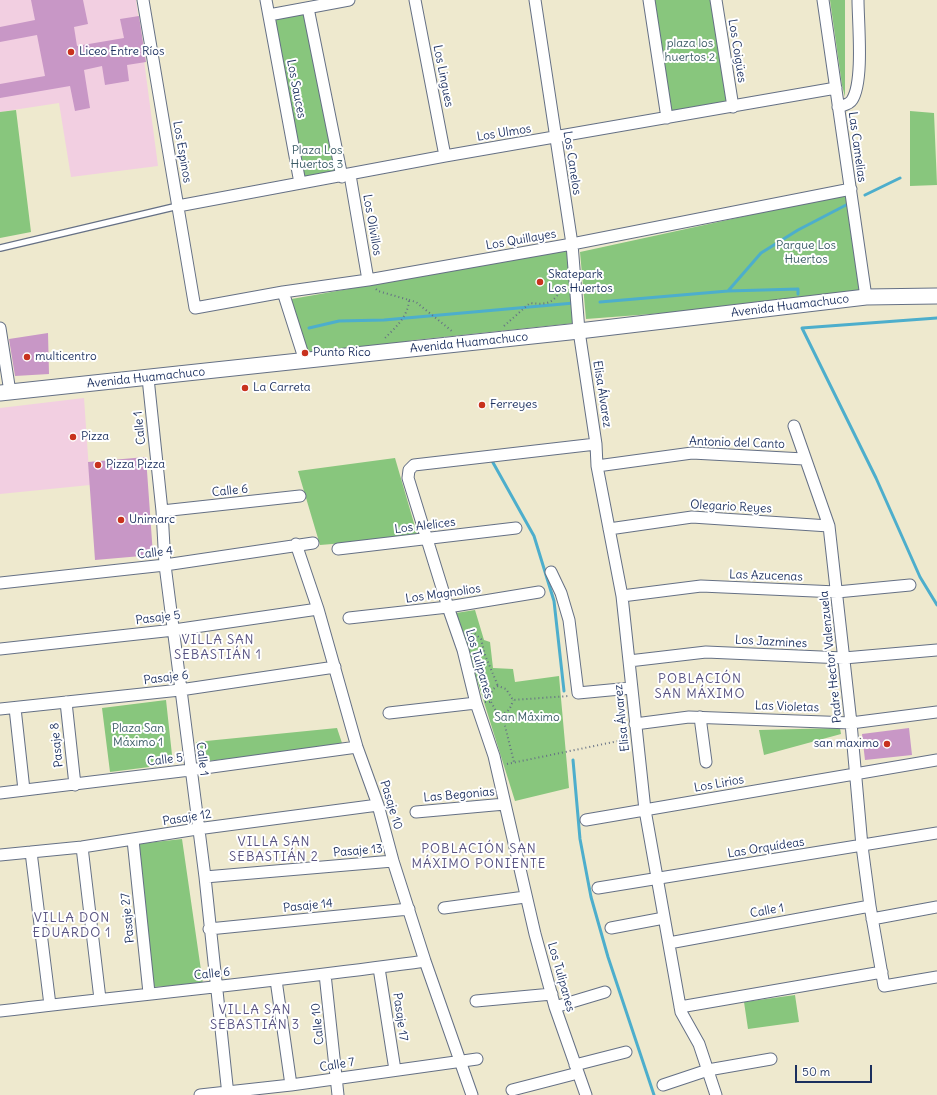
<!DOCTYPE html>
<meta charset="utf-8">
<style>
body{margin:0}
#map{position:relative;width:937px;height:1095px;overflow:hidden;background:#eee9ce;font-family:Delius,sans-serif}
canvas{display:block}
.scale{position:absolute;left:795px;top:1065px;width:77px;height:18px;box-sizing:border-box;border:2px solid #1b2f5e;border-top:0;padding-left:5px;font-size:12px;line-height:14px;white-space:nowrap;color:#1b2f5e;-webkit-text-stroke:3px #fff;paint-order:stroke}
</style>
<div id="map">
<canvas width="937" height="1095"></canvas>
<div class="scale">50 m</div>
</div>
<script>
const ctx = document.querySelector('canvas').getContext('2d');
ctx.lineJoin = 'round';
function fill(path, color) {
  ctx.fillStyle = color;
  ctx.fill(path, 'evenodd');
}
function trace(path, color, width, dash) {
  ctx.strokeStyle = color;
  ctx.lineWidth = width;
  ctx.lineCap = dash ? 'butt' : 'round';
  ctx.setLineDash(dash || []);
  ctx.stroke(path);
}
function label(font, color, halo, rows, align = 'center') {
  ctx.font = font + ' Delius,sans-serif';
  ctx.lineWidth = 4;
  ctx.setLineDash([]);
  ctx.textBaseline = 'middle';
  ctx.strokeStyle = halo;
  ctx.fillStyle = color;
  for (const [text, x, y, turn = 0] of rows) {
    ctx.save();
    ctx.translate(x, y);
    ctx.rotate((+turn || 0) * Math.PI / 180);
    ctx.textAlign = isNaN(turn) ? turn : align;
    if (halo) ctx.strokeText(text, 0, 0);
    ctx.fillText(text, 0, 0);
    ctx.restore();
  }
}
const built = new Path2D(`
 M0 0H136L158 166 71 177 59 103 0 112Z
 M84 398 90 485 0 494V408Z`);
const green = new Path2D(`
 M655 0H711L727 103 671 112Z
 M830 0H845V97L842 85Z
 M304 14 336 172 304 177 274 19Z
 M16 110 31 232 0 238V112Z
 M910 111 934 113 937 185 910 186Z
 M847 194 862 298 586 319 580 252Z
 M569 250 575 323 415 340 306 358 286 300Z
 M395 458 418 537 320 545 298 471Z
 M475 610 484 640 490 642 493 668 513 669 515 682 559 676 569 788 515 801 456 613Z
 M166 700 173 764 110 772 102 708Z
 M337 728 343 746 199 762 196 742Z
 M840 728 841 734 764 755 759 730Z
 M182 839 203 984 153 987 137 844Z
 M795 995 799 1022 748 1029 744 1002Z`);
const stream = new Path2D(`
 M865 195 900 178
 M728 291 761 253 798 230 848 204
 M600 302 728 291 798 289V294
 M937 318 802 328 876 478 920 577 937 605
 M309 328 339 321 384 320 574 303
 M491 459 534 536 554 601 564 691
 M573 760 580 839 591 897 608 957 654 1095`);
const building = new Path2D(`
 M31 0H83L88 24 74 27 77 46 124 38 120 19 139 16 146 62 127 65 129 81 105 85 102 66 84 70 90 108 75 111 70 86 0 98V84L45 76 37 35 0 42V27L35 20Z
 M48 333 49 374 15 376 9 339Z
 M146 457 153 555 95 560 88 462Z
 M909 728 912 755 865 760 862 734Z`);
const path = new Path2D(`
 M376 289 378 291 409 300C408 317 395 328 384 339
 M409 300 416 302 453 332
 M504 326 530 303C549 305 554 303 563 286
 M467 633H474L481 639 485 655 498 686
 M485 702H491C490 695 491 689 498 686L506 689 513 700 569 696
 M491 702 497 713C507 716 511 708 513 700
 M502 714 514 762
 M507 764 628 739`);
const lane = new Path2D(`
 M0 248 178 206`);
const street = new Path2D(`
 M143 0 195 308 283 292 368 280 572 244 851 189
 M266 0 300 183
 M415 0 445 156
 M535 0 572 244 579 331 596 444 597 466 622 596 645 810 681 1012 699 1044 716 1095
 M649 0 667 118
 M716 0 733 107
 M823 0 866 297
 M308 8 342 177
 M269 15 349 0
 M838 107C843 105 849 105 852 100 864 82 858 22 858 0
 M350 175 368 280
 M178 206 445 156 836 88
 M283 292 305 361
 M0 328 10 392
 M148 378 162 511 165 565 205 877 228 1095
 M794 426 829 526 851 723 862 846 870 906 884 986 937 977
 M597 466 692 453 804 459
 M162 511 300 496
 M609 529 692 517 829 526
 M296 544 318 609 357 747 378 805 393 861 425 961 472 1095
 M338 549 516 528
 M551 572 561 593 569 620 578 693 631 688
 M0 583 165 565 313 543
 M622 596 701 586 837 592 910 585
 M349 618 448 607 539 592
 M0 649 174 630 318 609
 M629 661 706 652 844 658 937 650
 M66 702 75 785
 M15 708 24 790
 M0 709 180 690 335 667
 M389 713 476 703
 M700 717 706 762
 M635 724 689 717 851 723 937 712
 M0 793 190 770 357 747
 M416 812 505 804
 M586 820 937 760
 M133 840 149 993
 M82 847 100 999
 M31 852 50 1005
 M0 855 82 847 197 829 378 805
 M205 877 393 861
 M598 888 937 833
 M444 908 525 897
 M872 919 937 907
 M611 928 664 918
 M209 929 409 909
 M669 943 870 906
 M379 968 395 1070
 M325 974 338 1095
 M276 980 291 1085
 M476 1001 552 994
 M555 1007 605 992
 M680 1007 882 972
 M0 1011C142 994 284 981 425 961
 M575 1065 626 1052
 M663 1085 708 1070 771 1059
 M512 1090 578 1073
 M200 1095 291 1085 477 1059
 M586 1095 555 1007 535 934 494 756 476 703 463 650 448 607 408 478 409 470 414 465 596 444`);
const secondary = new Path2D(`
 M0 393 579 331 866 297 937 296`);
const markers = [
 [71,52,4,"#c8321e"],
 [540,282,4,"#c8321e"],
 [305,353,4,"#c8321e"],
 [27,357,4,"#c8321e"],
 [245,388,4,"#c8321e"],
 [482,405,4,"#c8321e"],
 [73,437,4,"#c8321e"],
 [98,465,4,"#c8321e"],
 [121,520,4,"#c8321e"],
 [887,744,4,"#c8321e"]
];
const parkNames = [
 ["plaza los",690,44],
 ["huertos 2",690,58],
 ["Plaza Los",317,151],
 ["Huertos 3",317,165],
 ["Parque Los",806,246],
 ["Huertos",806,260],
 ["San Máximo",527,718],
 ["Plaza San",138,729],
 ["Máximo 1",138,743]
];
const streetNames = [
 ["Los Coigües",737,51,81],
 ["Los Lingues",443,76,79],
 ["Los Sauces",296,89,79],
 ["Los Ulmos",504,133,-9],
 ["Las Camelias",857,147,82],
 ["Los Espinos",182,152,80],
 ["Los Canelos",572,163,81],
 ["Los Olivillos",372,225,80],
 ["Los Quillayes",521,240,-10],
 ["Avenida Huamachuco",790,306,-7],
 ["Avenida Huamachuco",469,343,-6],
 ["Avenida Huamachuco",146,378,-6],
 ["Elisa Álvarez",602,394,81],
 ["Calle 1",140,428,-96],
 ["Antonio del Canto",737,443,2],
 ["Calle 6",230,491,-6],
 ["Olegario Reyes",731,507,3],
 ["Los Alelices",425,526,-7],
 ["Calle 4",155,553,-7],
 ["Las Azucenas",766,576,2],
 ["Los Magnolios",443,594,-8],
 ["Pasaje 5",158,618,-7],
 ["Los Jazmines",771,642,3],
 ["Padre Hector Valenzuela",831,657,-96],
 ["Los Tulipanes",479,664,74],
 ["Pasaje 6",166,678,-7],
 ["Las Violetas",787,707,2],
 ["Elisa Álvarez",622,718,-96],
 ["Pasaje 8",57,745,-96],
 ["Calle 1",202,759,83],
 ["Calle 5",165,760,-7],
 ["Los Lirios",719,784,-10],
 ["Las Begonias",459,795,-5],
 ["Pasaje 10",391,805,73],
 ["Pasaje 12",187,818,-9],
 ["Las Orquídeas",766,848,-9],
 ["Pasaje 13",358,851,-5],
 ["Pasaje 14",308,906,-6],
 ["Calle 1",767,911,-10],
 ["Pasaje 27",128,918,-96],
 ["Calle 6",212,974,-6],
 ["Los Tulipanes",561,977,74],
 ["Pasaje 17",400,1017,82],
 ["Calle 10",318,1024,-96],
 ["Calle 7",337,1065,-9]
];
const poiNames = [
 ["Liceo Entre Ríos",79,52],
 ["Skatepark",548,275],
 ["Los Huertos",548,289],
 ["Punto Rico",313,353],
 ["multicentro",35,357],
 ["La Carreta",253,388],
 ["Ferreyes",490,405],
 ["Pizza",81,437],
 ["Pizza Pizza",106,465],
 ["Unimarc",129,520],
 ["san maximo",879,744,"right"]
];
const neighbourhoodNames = [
 ["VILLA SAN",218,640],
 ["SEBASTIÁN 1",218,655],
 ["POBLACIÓN",700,679],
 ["SAN MÁXIMO",700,694],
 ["VILLA SAN",274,842],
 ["SEBASTIÁN 2",274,857],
 ["POBLACIÓN SAN",479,849],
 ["MÁXIMO PONIENTE",479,864],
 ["VILLA DON",72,918],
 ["EDUARDO 1",72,933],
 ["VILLA SAN",255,1010],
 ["SEBASTIÁN 3",255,1025]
];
fill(built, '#f2cfe1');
fill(green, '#88c67d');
trace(stream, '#4daecc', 3);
fill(building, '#c897c6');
trace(lane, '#657085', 8);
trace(street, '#657085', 13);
trace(secondary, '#657085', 17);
trace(path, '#657085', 2, [1, 3]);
trace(lane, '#fff', 5.5);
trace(street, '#fff', 11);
trace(secondary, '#fff', 15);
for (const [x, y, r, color] of markers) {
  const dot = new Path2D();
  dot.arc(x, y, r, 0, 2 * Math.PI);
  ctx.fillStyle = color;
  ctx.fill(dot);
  trace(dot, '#fff', 1.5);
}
label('12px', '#3c5c67', '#fff', parkNames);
label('12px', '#1b2f5e', '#fff', streetNames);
label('12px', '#1b2f5e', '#fff', poiNames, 'left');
ctx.letterSpacing = '1px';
label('13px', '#585382', '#fff', neighbourhoodNames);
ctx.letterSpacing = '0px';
</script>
